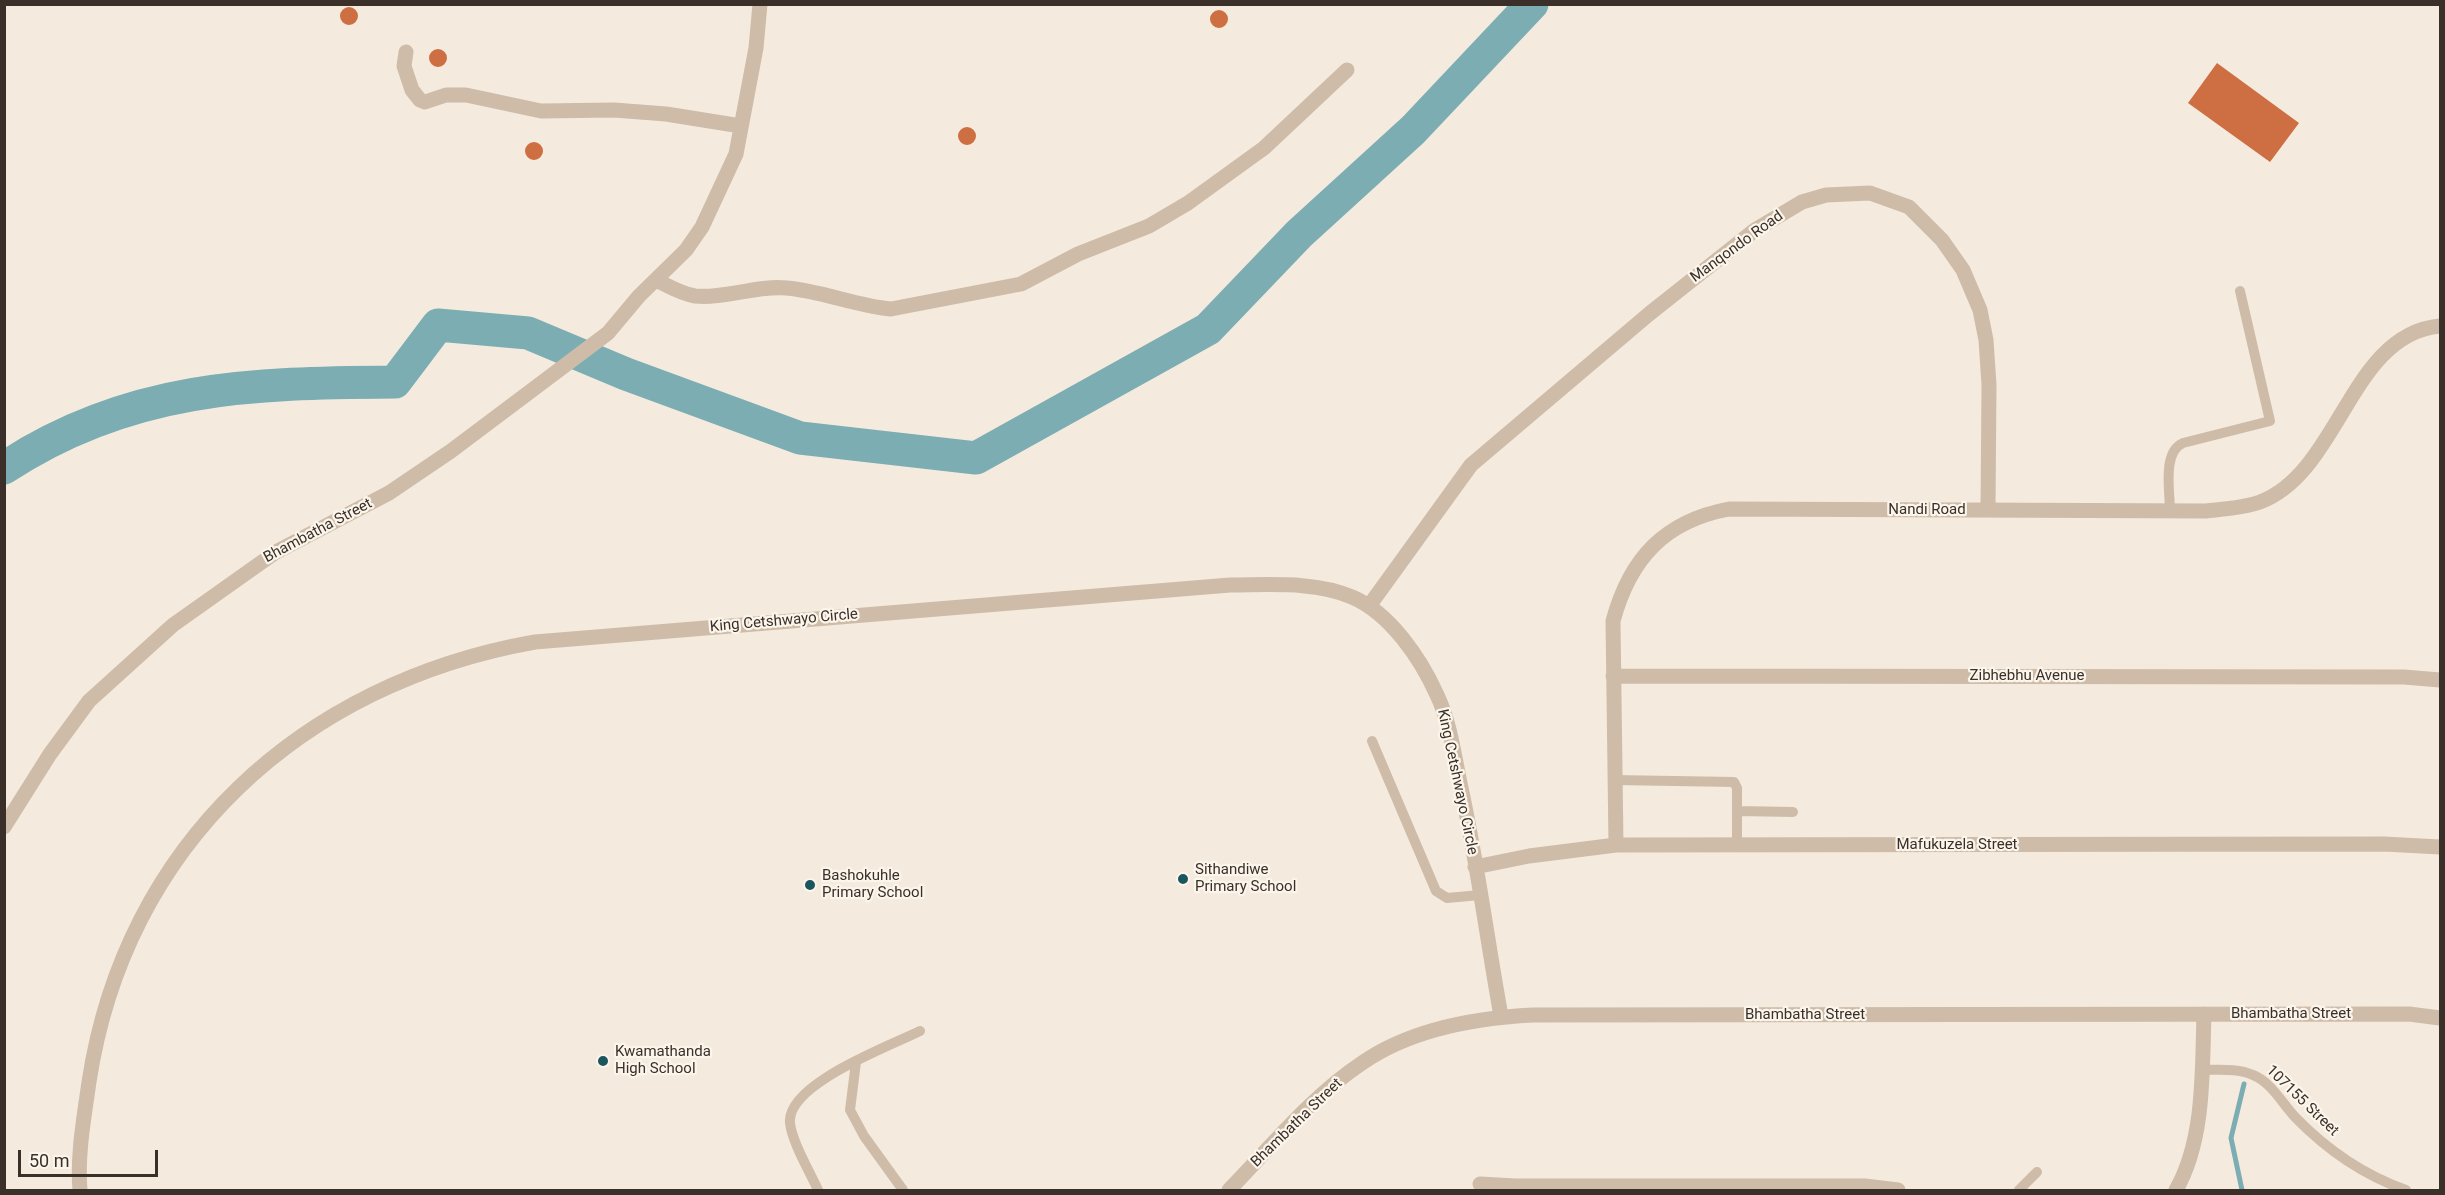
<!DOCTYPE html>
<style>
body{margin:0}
#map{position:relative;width:2445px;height:1195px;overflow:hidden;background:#f4ebde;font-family:Roboto,sans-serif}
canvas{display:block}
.frame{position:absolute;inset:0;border:6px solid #3a3029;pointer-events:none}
.scale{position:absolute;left:18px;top:1150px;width:140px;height:27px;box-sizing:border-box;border:3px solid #3a3029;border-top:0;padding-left:8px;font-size:18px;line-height:21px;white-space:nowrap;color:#3a3029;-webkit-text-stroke:4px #fbf5eb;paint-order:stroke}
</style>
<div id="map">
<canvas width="2445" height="1195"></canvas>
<div class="frame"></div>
<div class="scale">50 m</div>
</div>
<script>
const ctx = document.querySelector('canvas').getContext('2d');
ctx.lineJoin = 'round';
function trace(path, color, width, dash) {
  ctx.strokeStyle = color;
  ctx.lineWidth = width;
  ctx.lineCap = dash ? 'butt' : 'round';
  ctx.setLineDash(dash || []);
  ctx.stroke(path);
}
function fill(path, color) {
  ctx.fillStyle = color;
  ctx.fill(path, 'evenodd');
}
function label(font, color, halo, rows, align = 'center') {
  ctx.font = font + ' Roboto,sans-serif';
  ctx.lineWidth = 4.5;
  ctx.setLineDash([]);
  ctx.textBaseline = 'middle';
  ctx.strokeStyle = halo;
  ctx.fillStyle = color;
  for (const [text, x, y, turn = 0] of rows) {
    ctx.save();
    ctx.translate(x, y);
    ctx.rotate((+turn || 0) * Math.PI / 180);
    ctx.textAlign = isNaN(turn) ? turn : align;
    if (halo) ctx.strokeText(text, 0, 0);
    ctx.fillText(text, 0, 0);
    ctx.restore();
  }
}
const stream = new Path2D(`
 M2242 1190 2231 1138 2244 1084`);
const river = new Path2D(`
 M4 468C128 386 252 383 395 382L438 325 528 333 626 374 800 438 976 458 1208 329 1299 234 1413 130 1532 4`);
const building = new Path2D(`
 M340 16a9 9 0 1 1 18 0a9 9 0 1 1-18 0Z
 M1210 19a9 9 0 1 1 18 0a9 9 0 1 1-18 0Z
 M429 58a9 9 0 1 1 18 0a9 9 0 1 1-18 0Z
 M2217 63 2299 123 2270 162 2188 103Z
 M958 136a9 9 0 1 1 18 0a9 9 0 1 1-18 0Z
 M525 151a9 9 0 1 1 18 0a9 9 0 1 1-18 0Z`);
const service = new Path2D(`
 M2170 511C2170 492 2162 452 2183 443L2270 421 2240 291
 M1372 741 1436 891 1447 898 1480 895
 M1614 780 1734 782 1737 788V845
 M1737 811 1793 812
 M856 1062 850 1110 864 1136 903 1190
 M2202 1070C2219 1070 2238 1068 2253 1075 2271 1082 2282 1103 2295 1117 2327 1150 2363 1175 2406 1190
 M818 1190C810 1172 792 1142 790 1123 786 1084 890 1046 920 1031
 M2019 1190 2037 1172`);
const minor = new Path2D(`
 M406 52 404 66 412 90 420 100 425 102 446 95H466L541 111 614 110 666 114 741 126
 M656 280C668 286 681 294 695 296 725 299 756 285 787 288 822 291 856 306 891 309L1021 284 1078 254 1149 226 1188 203 1264 148 1347 70
 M1369 606 1471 465 1649 314 1755 230 1802 202 1826 195 1870 193 1909 207 1942 240 1963 270 1980 310 1986 340 1989 385 1988 510
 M1613 676 2404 677 2440 680
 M4 827 50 754 89 701 173 625 276 552 389 493 451 451 608 333 639 296 686 250 702 227 736 154 756 48 760 4
 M1616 845 1613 621C1630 558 1665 521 1729 509L2206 511C2224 509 2243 508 2260 502 2340 472 2350 334 2440 326
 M1475 867 1529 856 1616 845 2384 844 2440 847
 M1480 1184 1515 1186H1865L1898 1190
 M80 1190C77 1155 84 1118 89 1082 125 844 302 683 535 642L1230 585C1270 585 1315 581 1352 597 1390 613 1421 659 1437 695 1450 722 1454 754 1460 783 1477 860 1487 939 1501 1016
 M1229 1190C1271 1147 1311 1097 1362 1063 1411 1029 1474 1018 1533 1015L2409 1014 2440 1018
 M2176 1190C2205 1139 2202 1071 2204 1014`);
const markers = [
 [1183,879,6,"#1b565f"],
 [810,885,6,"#1b565f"],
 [603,1061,6,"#1b565f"]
];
const streetNames = [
 ["Manqondo Road",1737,247,-36],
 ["Nandi Road",1927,510],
 ["Bhambatha Street",318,531,-28],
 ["King Cetshwayo Circle",784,621,-5],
 ["Zibhebhu Avenue",2027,676],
 ["King Cetshwayo Circle",1457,782,78],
 ["Mafukuzela Street",1957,845],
 ["Bhambatha Street",2291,1014],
 ["Bhambatha Street",1805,1015],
 ["107155 Street",2302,1101,44],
 ["Bhambatha Street",1297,1123,-44]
];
const poiNames = [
 ["Sithandiwe",1195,870],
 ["Primary School",1195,887],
 ["Bashokuhle",822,876],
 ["Primary School",822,893],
 ["Kwamathanda",615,1052],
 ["High School",615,1069]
];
trace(stream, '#7badb3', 5);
trace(river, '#7badb3', 33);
fill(building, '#ce6e43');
trace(service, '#cebca9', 10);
trace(minor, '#cebca9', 15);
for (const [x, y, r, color] of markers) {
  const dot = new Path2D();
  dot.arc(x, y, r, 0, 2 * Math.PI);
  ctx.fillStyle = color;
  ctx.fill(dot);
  trace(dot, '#fbf5eb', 2);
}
label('15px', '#3a3029', '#fbf5eb', streetNames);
label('15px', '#3a3029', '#fbf5eb', poiNames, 'left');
</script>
